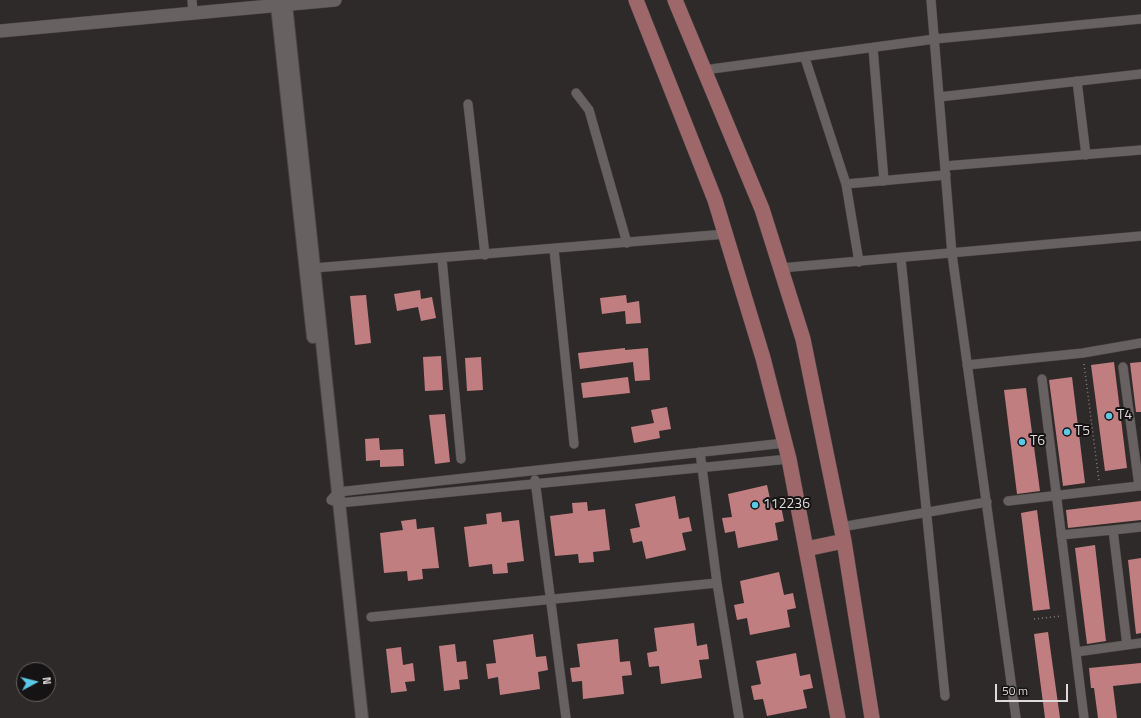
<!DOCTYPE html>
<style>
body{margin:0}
#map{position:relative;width:1141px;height:718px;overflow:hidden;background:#2f2a2a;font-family:"Titillium Web",sans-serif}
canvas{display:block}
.north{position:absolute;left:16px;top:662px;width:40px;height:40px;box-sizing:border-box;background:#151313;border:1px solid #656362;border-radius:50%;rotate:83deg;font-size:11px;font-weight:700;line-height:16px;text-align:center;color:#dddad9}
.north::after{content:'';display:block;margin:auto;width:14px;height:18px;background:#5ac8e6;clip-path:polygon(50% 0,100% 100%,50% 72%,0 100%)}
.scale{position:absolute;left:995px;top:684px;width:73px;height:18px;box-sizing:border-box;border:2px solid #dddad9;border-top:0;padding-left:5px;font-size:12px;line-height:14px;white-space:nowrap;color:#dddad9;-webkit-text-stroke:3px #151313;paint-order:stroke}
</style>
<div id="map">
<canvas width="1141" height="718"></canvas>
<div class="north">N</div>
<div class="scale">50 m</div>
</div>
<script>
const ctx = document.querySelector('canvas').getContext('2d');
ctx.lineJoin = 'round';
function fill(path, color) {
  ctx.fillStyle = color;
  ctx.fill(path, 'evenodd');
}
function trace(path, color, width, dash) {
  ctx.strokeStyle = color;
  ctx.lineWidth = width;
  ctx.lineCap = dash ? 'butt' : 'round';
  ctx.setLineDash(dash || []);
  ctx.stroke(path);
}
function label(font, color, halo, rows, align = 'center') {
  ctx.font = font + ' "Titillium Web",sans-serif';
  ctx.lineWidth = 4;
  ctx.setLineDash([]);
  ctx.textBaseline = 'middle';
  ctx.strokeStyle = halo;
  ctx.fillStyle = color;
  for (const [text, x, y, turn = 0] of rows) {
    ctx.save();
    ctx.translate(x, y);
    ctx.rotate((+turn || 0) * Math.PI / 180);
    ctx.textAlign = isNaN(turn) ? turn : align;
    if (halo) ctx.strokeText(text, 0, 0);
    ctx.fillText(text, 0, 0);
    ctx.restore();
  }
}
const building = new Path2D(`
 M420 290 421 299 432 297 436 318 421 321 418 307 397 311 394 294Z
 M366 295 371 343 355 345 350 296Z
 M626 295 627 303 639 301 641 323 626 324 625 311 602 314 600 298Z
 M625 348V350L648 348 650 380 635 381 633 362 580 369 578 353Z
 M441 356 443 390 425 391 423 357Z
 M481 357 483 390 467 391 465 358Z
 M1114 362 1127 468 1105 471 1091 365Z
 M1141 362V412H1136L1130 363Z
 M628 377 630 393 583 398 581 383Z
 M1072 377 1085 483 1063 486 1049 380Z
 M1026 388 1040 491 1017 494 1004 390Z
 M667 407 671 429 659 431 660 438 634 443 631 427 654 423 651 410Z
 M445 414 450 462 435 464 429 415Z
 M379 438 380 450 403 449 404 466 380 467V460L366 461 365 439Z
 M767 485 772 508 781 506 784 521 775 523 778 540 738 548 735 531 725 533 722 518 732 517 728 494Z
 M675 496 679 519 689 517 692 531 682 533 686 550 646 559 642 541 633 543 630 529 640 527 635 504Z
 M1141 501V520L1068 528 1066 510Z
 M587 502 588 511 605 509 610 550 593 552 594 562 579 563 578 554 555 556 550 516 573 513 572 503Z
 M1037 510 1050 609 1033 611 1021 513Z
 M501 512 502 522 519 520 524 561 507 563 508 573 493 574 492 564 469 567 464 527 487 524 486 514Z
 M416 519 417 529 434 527 439 568 422 569 423 579 408 581 407 571 384 573 380 533 403 530 401 521Z
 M1095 545 1106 641 1087 644 1075 548Z
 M1141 558V633L1136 634 1128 560Z
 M779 572 784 595 793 593 796 608 787 610 790 627 750 635 747 618 737 620 734 605 744 603 740 581Z
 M694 623 697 646 707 644 709 659 699 660 702 678 661 684 659 666 649 667 647 653 657 651 654 628Z
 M1048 632 1060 718H1045L1034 634Z
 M533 634 536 657 546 656 548 670 538 672 540 689 500 695 498 677 488 679 486 664 496 663 493 640Z
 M618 639 620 662 630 661 632 675 622 676 624 694 583 699 582 681 572 682 570 668 580 667 577 644Z
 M455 644 457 662 466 661 468 679 459 680 460 689 444 691 439 646Z
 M401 647 403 665 413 663 415 681 405 682 407 691 391 693 386 649Z
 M796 653 800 676 810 674 813 688 803 690 807 708 767 716 763 699 754 700 751 686 761 684 756 661Z
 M1141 663V683L1113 686 1117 718H1098L1094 688H1091L1089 668Z`);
const path = new Path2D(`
 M1084 364 1099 481
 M1034 619 1062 616`);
const minor = new Path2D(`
 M192 0 193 14
 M931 0 952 254 1016 718
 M873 48 884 181
 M805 58 846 184 859 262
 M704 70 935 39 1141 19
 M1077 81 1086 155
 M576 93 589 110 627 243
 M939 97 1141 74
 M468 104 485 255
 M945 166 1141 150
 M846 184 946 175
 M554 249 574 444
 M442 259 461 459
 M901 259 945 696
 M314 268 726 234
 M781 268 1141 236
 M967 365 1083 353 1141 343
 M1123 367 1139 486H1141
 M1042 379 1084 718
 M785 443 338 492 331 500 339 503 789 459
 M700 452 717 583 739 718
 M535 480 566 718
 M1008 501 1139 486
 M841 527 987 502
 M1061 535 1113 530
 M371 617 717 583
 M1127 645 1113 530 1141 527
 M1076 652 1141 643`);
const tertiary = new Path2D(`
 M286 4 362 718
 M277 6 313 337`);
const secondary = new Path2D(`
 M0 31 335 0`);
const primary = new Path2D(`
 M636 0 715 200 763 358 789 459 838 718
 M675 0 762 209 803 339 844 541 872 718
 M806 549 844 541`);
const markers = [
 [1109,416,4,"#5ac8e6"],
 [1067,432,4,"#5ac8e6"],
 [1022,442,4,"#5ac8e6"],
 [755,505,4,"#5ac8e6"]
];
const poiNames = [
 ["T4",1117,416],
 ["T5",1075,432],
 ["T6",1030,442],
 ["112236",763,505]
];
fill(building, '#c17e80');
trace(minor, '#4a4646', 10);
trace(tertiary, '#4a4646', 14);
trace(secondary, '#4a4646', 14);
trace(primary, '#4a4646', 16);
trace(path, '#858181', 1.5, [1, 3]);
trace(minor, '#676161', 9);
trace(tertiary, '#676161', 12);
trace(secondary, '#676161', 13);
trace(primary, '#9e686a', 15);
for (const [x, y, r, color] of markers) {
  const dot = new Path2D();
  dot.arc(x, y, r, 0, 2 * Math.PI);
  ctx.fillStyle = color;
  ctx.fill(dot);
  trace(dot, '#151313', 1.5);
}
label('14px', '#dddad9', '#151313', poiNames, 'left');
</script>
